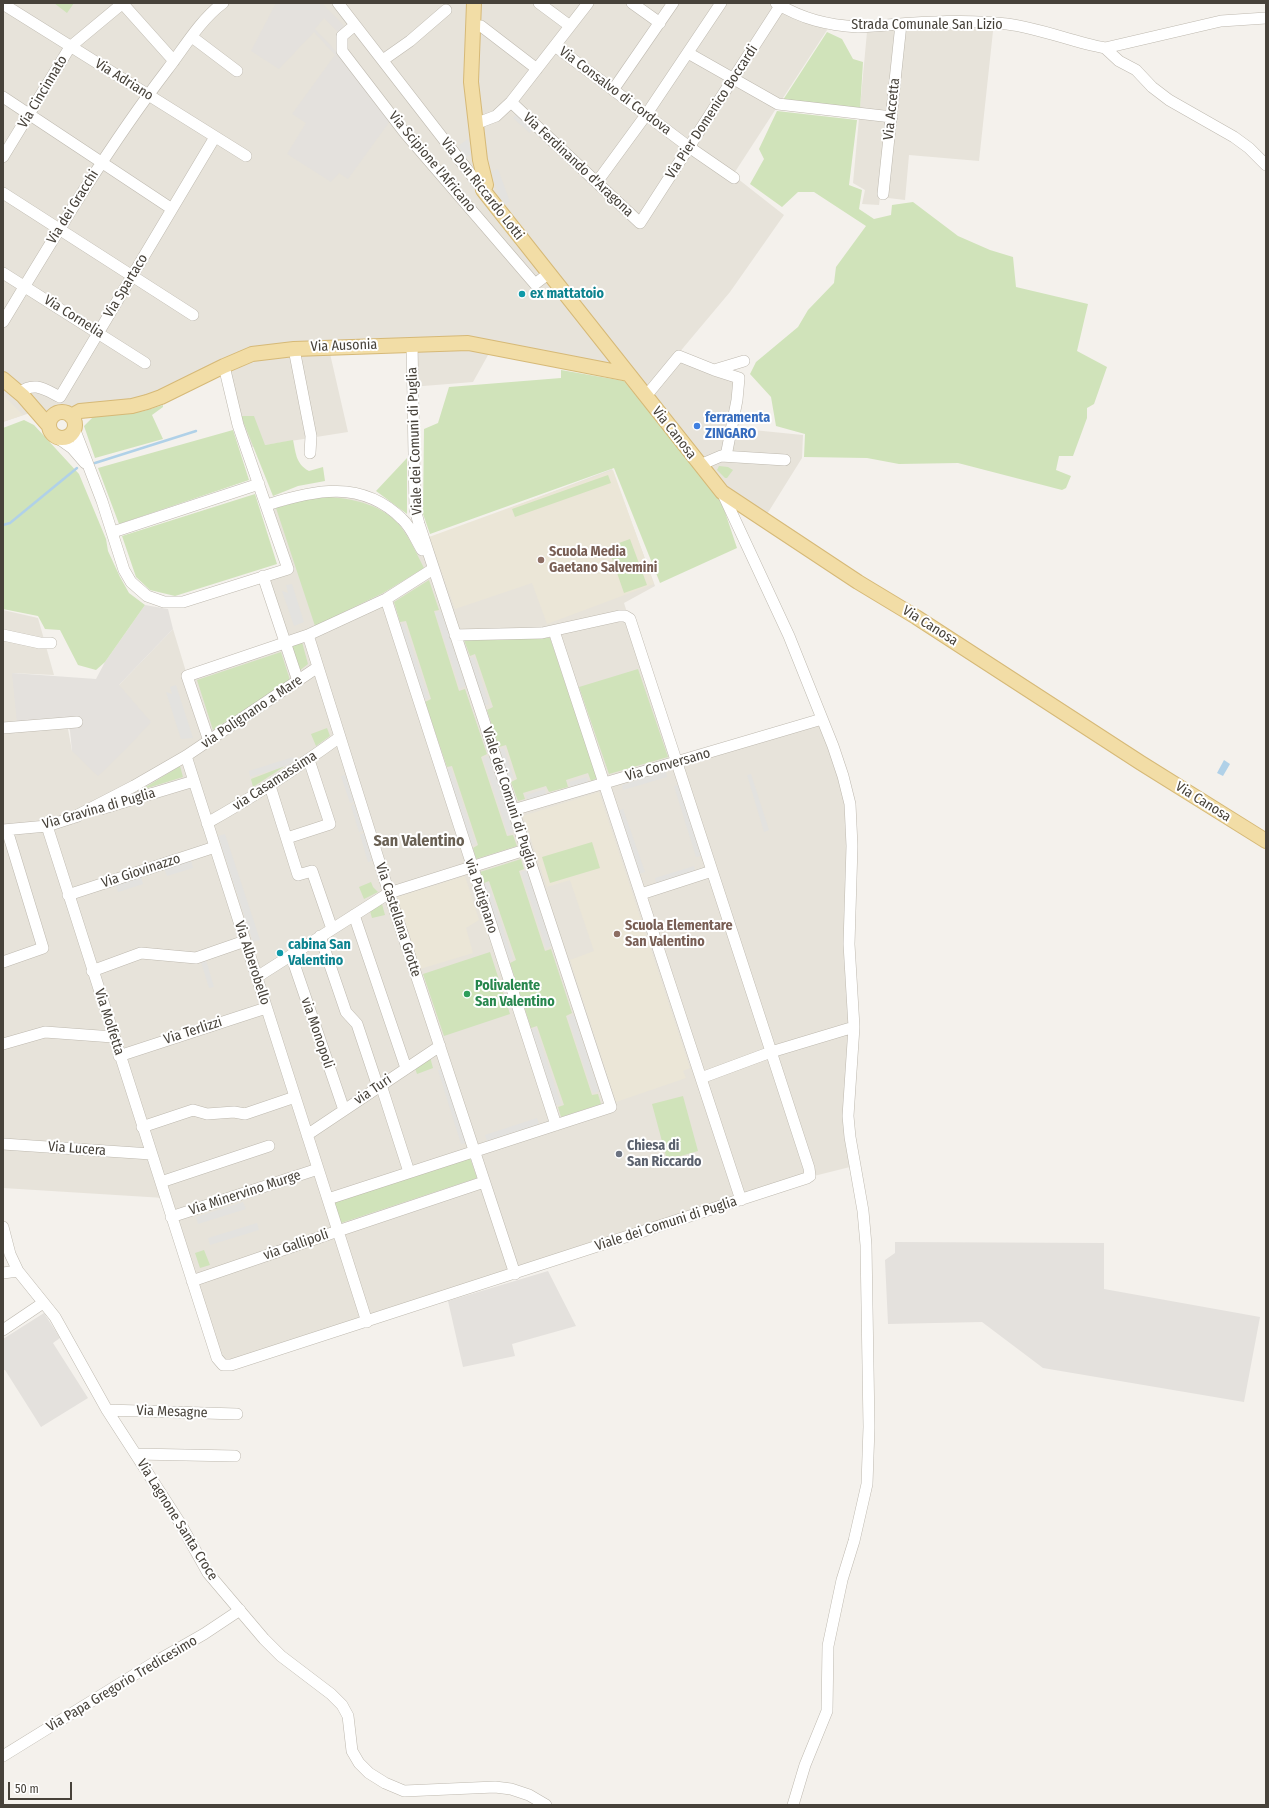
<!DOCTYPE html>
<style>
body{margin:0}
#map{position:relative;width:1269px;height:1808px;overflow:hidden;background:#f4f1ec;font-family:"Fira Sans Condensed",sans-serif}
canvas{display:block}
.frame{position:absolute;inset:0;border:4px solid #47423a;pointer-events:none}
.scale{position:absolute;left:8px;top:1782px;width:64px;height:18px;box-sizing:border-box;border:2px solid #47423a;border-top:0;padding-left:5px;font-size:12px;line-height:14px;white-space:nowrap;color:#47423a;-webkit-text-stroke:3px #fff;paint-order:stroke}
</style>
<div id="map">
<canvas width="1269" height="1808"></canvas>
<div class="frame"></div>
<div class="scale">50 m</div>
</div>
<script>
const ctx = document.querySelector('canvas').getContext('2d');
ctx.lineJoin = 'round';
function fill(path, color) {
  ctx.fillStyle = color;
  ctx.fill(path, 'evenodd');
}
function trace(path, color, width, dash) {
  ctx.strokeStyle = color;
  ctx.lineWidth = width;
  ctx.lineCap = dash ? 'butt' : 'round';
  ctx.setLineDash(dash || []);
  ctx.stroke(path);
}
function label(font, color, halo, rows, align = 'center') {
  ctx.font = font + ' "Fira Sans Condensed",sans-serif';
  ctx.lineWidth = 4;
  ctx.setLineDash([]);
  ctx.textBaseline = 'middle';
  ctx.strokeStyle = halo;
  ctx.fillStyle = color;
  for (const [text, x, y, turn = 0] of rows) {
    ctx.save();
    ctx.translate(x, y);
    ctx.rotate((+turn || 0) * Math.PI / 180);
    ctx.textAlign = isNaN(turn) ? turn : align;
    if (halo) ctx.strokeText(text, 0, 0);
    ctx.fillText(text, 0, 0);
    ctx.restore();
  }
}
const residential = new Path2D(`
 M3 3H786L807 18 916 23 994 22 979 161 909 155 905 200 880 197 879 205 862 204 865 190 853 183 867 32 829 27 733 175 784 215 730 292 678 354 741 378 733 428 803 435 802 458 764 519 726 495 625 375 492 348 473 382 411 387 412 344 328 345 348 432 246 448 225 368 165 399 84 412H33L3 422Z
 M612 469 655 586 624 603 675 760 824 714 854 813 849 908 857 989 847 1103 858 1165 810 1177 221 1368 164 1198 3 1188V610L38 618 54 675 12 673 66 718 72 751 119 685 173 629 187 675 286 645 261 575 288 569 268 504 356 492 396 510 411 520 424 541Z`);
const industrial = new Path2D(`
 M276 3H322L344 26 338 32 324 18 315 29 333 48 390 121 348 179 339 173 331 182 287 154 306 123 292 114 335 55 314 32 279 69 251 51Z
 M145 605 168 609 173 629 119 685 151 722 126 749 98 776 72 751 70 731 66 718 17 723 12 673 96 679 105 662Z
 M895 1242 1104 1243V1289L1260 1317 1244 1402 1043 1368 982 1322 888 1324 885 1260 895 1253Z
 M548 1271 576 1326 512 1344 515 1356 463 1367 448 1301Z
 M44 1313 60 1338 53 1343 88 1398 41 1427 5 1370H3V1339Z`);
const education = new Path2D(`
 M3 395 23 415 3 422Z
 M613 470 654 584 547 624 532 583 455 609 429 537Z
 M599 792 690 1068 683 1071 686 1078 616 1102 570 960 594 951 570 880 547 887 523 816Z
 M465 876 479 920 466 928 473 953 420 969 397 897Z`);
const green = new Path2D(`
 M54 3H74L67 13Z
 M827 32 842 39 853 59 863 62 860 110 783 100Z
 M777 111 857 120 849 185 862 190 859 209 874 219 891 215 892 205 913 202 958 236 990 250 1013 257 1016 287 1088 304 1077 351 1107 367 1094 404 1087 408V418L1073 456H1059L1056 470 1071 476 1066 488 1062 490 958 463 899 464 867 458 804 457 805 434 776 426 771 397 750 374 756 362 798 327 808 310 834 283 836 267 866 226 814 192H798L782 207 750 184 764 159 759 149Z
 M561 370 624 381 721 500 737 548 660 583 614 468 430 534 423 514 424 429 438 423 449 387 561 378Z
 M163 405V407L152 415 163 439 95 458 84 426 93 417 144 411Z
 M241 416H254L265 445 293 440C296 454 296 464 309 471L323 467 325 481 298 486 273 496Z
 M24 420 34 425 79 474 106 539 108 551 120 577 129 593 145 605 105 662 96 670 78 665 60 630 45 629 38 616 3 609V428Z
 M233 430 249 480 119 524 98 468Z
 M407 458V514L376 491Z
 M719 466 728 467 733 470 727 478H725L717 470Z
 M608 475 611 483 515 517 512 509Z
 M255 494 277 564 175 596 150 590 136 577 122 536Z
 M326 497C353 498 384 505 401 527 410 539 417 554 424 568L383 593 315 626 276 508 307 499Z
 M630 539 647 585 624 593 608 547Z
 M429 580 439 610 434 611 459 691 465 689 487 754 481 757 507 836 513 835 517 846 476 859 473 848 478 845 452 766 447 767 425 702 431 699 406 621 400 622 394 602Z
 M550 638 597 778 591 781 588 773 566 780 568 787 549 792 546 786 523 793 525 799 518 801 511 782 517 779 506 745 499 747 487 710 493 707 475 654 470 656 464 640Z
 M302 642 308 664 299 671 292 646Z
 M281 652 290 680 213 730 197 680Z
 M638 669 668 757 609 774 579 687Z
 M327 728 330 736 316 746 311 734Z
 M180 766 183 777 141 790Z
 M285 766 253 787 251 779Z
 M592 842 600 868 550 883 542 857Z
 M521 859 524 869 519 871 545 951 551 949 572 1013 566 1016 592 1095 598 1094 601 1104 561 1117 558 1107 564 1105 537 1026 531 1028 510 963 516 960 489 881 484 883 480 872Z
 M371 882 373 887 378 892 364 899 359 887Z
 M382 904 385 915 372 918 370 911Z
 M490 952 510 1014 444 1036 423 974Z
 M430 1057 433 1068 417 1074 415 1068Z
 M683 1096 698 1151 667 1160 652 1104Z
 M470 1158 477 1178 341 1223 334 1202Z
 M204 1250 210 1265 200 1268 195 1253Z`);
const parking = new Path2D(`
 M517 114 533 129 530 133 513 118Z
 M468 139 471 154 466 157 458 146Z
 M498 169 510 202 503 205 490 172Z
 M292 584 304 622 294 626 282 591 288 593 286 585Z
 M441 611 466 686 460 688 435 612Z
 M404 623 429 698 423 700 398 625Z
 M474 657 489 704 484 706 468 659Z
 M176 685 193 738 181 739 166 692 172 694 170 687Z
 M504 748 514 778 508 780 498 750Z
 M489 756 514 832 508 834 483 758Z
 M293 757 295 763 250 777 249 771Z
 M451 768 476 844 470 846 445 770Z
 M666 771 667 777 623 790 622 785Z
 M751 774 769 830 764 832 747 775Z
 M345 775 354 802 350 803 341 776Z
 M587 777 588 782 571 788 569 782Z
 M679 785 701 856 696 857 674 786Z
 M545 789 546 795 528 800 526 795Z
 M354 804 363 831 359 832 351 806Z
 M623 809 645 872 639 874 617 811Z
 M364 833 372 861 368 862 360 835Z
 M225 834 260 940 253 942 218 836Z
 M191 860 193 868 167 876 164 868Z
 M694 866 695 871 656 883 655 878Z
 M527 870 552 946 546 948 521 872Z
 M141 876 143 884 118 892 115 884Z
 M488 883 513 959 507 961 482 885Z
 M206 960 214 987 209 988 201 962Z
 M574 1015 599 1091 593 1093 568 1017Z
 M536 1028 561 1104 555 1106 530 1030Z
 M443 1069 466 1143 461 1144 438 1070Z
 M537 1118 539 1124 487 1141 485 1135Z
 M243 1202 246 1209 198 1224 196 1217Z
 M257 1223 259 1230 210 1245 208 1238Z`);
const water = new Path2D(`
 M1224 760 1230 764 1223 776 1217 773Z`);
const stream = new Path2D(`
 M95 463 196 431
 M3 525 10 523 77 468`);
const minor = new Path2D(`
 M338 3 483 190
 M539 3 570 26
 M632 3 660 23
 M776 3C802 19 827 25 858 27 907 24 958 18 1007 24 1040 28 1072 42 1105 48L1221 21 1266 18
 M3 4 246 156
 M123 4 174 61
 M355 25 342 36V51L405 133 535 284 548 274
 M481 26 537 69
 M192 37 237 71
 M555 46 689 147 734 178
 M1105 48 1119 61 1136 70 1152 87 1169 100 1234 137 1249 148 1266 165
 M688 53 778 104 892 117
 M383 60 410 41 446 10
 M613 90 673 3
 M3 97 172 209
 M511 102 640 223 780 6
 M475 124 496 116 511 102 588 3
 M3 157 70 47 123 3
 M597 182 646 115 721 3
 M3 193 193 315
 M883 194 901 24
 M3 273 145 363
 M3 322C55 236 106 150 167 70 184 48 200 20 223 3
 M294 349 311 436 310 453
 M714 370 739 378 737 400 726 456
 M19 393C34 381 44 389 60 397L215 137
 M646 396 679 356 714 370 744 361
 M74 428 102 501 124 570 131 582 147 596 164 602H183L288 569 238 425 224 366
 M58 438 72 448 85 463
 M700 465 721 456 785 460
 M722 492 789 636 833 746 843 776 850 804 852 846 849 944 854 1027 848 1116 850 1137 863 1211 866 1245 869 1427 867 1484 854 1541 842 1580 828 1646 827 1711 805 1765 793 1805
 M267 505C314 490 362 479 402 519 411 527 416 540 422 550
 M113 532 259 484
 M263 576 298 681
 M386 599 556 1125
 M554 631 741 1200
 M3 635 40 643H51
 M308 635 389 893 515 1274
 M3 728 77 722
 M209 741 187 676 308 635 386 599 433 569
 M186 756 338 1231 192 1281
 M270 786 298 875 312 871 332 929
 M101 809 194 781
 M513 810 822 719
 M72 818 134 786 186 756 318 667
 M207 823C254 797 297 768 340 737
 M47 826 217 1358 223 1365H231L807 1178 810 1176 809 1168 630 619 625 616H619L542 633 455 635
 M3 830 47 826 78 816
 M287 838 330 824 309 760
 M641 894 712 871
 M68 895 215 847
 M354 915 406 1068
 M320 936 346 1012 357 1024 378 1087
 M291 955 344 1110
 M3 962 43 948 7 830
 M92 971 141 953 196 958 245 941
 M257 977 389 893 525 850
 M3 1044 45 1032 113 1037
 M119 1056 266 1008
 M701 1078 771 1052 854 1027
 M381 1085 409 1172
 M142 1127 193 1110 207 1114 234 1112 245 1114 295 1097
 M307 1135 440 1046
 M3 1144 151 1154
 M161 1182 269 1146
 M328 1199 611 1107 419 524 415 509 412 344
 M171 1217 318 1169
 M3 1227 10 1254 18 1271 55 1317 107 1410 180 1523 208 1573 264 1639 281 1656 331 1694 342 1705 348 1716 352 1751 359 1763 369 1773 385 1783 404 1791 495 1787 511 1789 529 1795 546 1805
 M3 1273 18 1271
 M367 1322 338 1231 484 1182
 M3 1330 43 1303
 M107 1410 237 1414
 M136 1454 235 1456
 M3 1756 155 1662 204 1634 240 1610`);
const major = new Path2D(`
 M474 3 471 82 480 160 486 185 483 190 722 492 858 582 916 617 1141 763 1266 841
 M3 379 23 396 49 426
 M49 425a13 13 0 1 1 26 0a13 13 0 1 1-26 0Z
 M71 416 80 411 132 406 147 402 161 397 224 366 252 354 294 349 468 343 628 374`);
const markers = [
 [522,294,4,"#0f9aa8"],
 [697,426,4,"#3f7fe0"],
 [541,560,4,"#8d6e63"],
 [617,934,4,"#8d6e63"],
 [280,953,4,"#0f9aa8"],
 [467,994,4,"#2e9e5b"],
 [619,1154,4,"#6b7280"]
];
const streetNames = [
 ["Strada Comunale San Lizio",927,25],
 ["Via Adriano",124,80,32],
 ["Via Consalvo di Cordova",615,91,37],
 ["Via Cincinnato",43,92,-59],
 ["Via Accetta",892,109,-84],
 ["Via Pier Domenico Boccardi",712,112,-57],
 ["Via Scipione l'Africano",432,162,50],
 ["Via Ferdinando d'Aragona",578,165,43],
 ["Via Don Riccardo Lotti",482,189,52],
 ["Via dei Gracchi",73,207,-58],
 ["Via Spartaco",126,286,-59],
 ["Via Cornelia",74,317,32],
 ["Via Ausonia",344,346,-2],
 ["Via Canosa",674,433,52],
 ["Viale dei Comuni di Puglia",415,441,-92],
 ["Via Canosa",930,626,32],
 ["via Polignano a Mare",252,712,-34],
 ["Via Conversano",668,765,-16],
 ["via Casamassima",275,781,-33],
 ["Viale dei Comuni di Puglia",509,798,72],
 ["Via Canosa",1203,802,32],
 ["Via Gravina di Puglia",99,809,-16],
 ["Via Giovinazzo",141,871,-18],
 ["via Putignano",481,896,72],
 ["Via Castellana Grotte",398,920,72],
 ["Via Alberobello",252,963,72],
 ["Via Molfetta",109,1022,72],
 ["Via Terlizzi",193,1031,-18],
 ["via Monopoli",317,1033,71],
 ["via Turi",373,1090,-34],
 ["Via Lucera",77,1149,4],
 ["Via Minervino Murge",245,1193,-18],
 ["Viale dei Comuni di Puglia",666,1224,-18],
 ["via Gallipoli",296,1245,-19],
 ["Via Mesagne",172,1412,2],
 ["Via Lagnone Santa Croce",177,1520,58],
 ["Via Papa Gregorio Tredicesimo",122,1684,-31]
];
const cultureNames = [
 ["ex mattatoio",530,294],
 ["cabina San",288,945],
 ["Valentino",288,961]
];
const shopNames = [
 ["ferramenta",705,418],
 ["ZINGARO",705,434]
];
const educationNames = [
 ["Scuola Media",549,552],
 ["Gaetano Salvemini",549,568],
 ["Scuola Elementare",625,926],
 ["San Valentino",625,942]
];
const leisureNames = [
 ["Polivalente",475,986],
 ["San Valentino",475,1002]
];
const worshipNames = [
 ["Chiesa di",627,1146],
 ["San Riccardo",627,1162]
];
const quarterNames = [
 ["San Valentino",419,842]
];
fill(residential, '#e7e3da');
fill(industrial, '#e4e1dd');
fill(education, '#ebe6d7');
fill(green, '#d0e3ba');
fill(parking, '#e3e2df');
fill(water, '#b0d1e8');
trace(stream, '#b0d1e8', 2.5);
trace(minor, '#beb9af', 12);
trace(major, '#d6b977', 16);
trace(minor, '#fff', 11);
trace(major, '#f2dda6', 14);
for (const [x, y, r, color] of markers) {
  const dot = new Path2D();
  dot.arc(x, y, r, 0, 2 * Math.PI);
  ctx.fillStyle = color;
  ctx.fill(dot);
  trace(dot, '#fff', 1.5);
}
label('14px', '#47423a', '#fff', streetNames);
label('bold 14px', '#0d838f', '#fff', cultureNames, 'left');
label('bold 14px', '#366cbe', '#fff', shopNames, 'left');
label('bold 14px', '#785e54', '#fff', educationNames, 'left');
label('bold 14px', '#27864d', '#fff', leisureNames, 'left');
label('bold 14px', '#5b616d', '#fff', worshipNames, 'left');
label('bold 16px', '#696053', '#fff', quarterNames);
</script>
